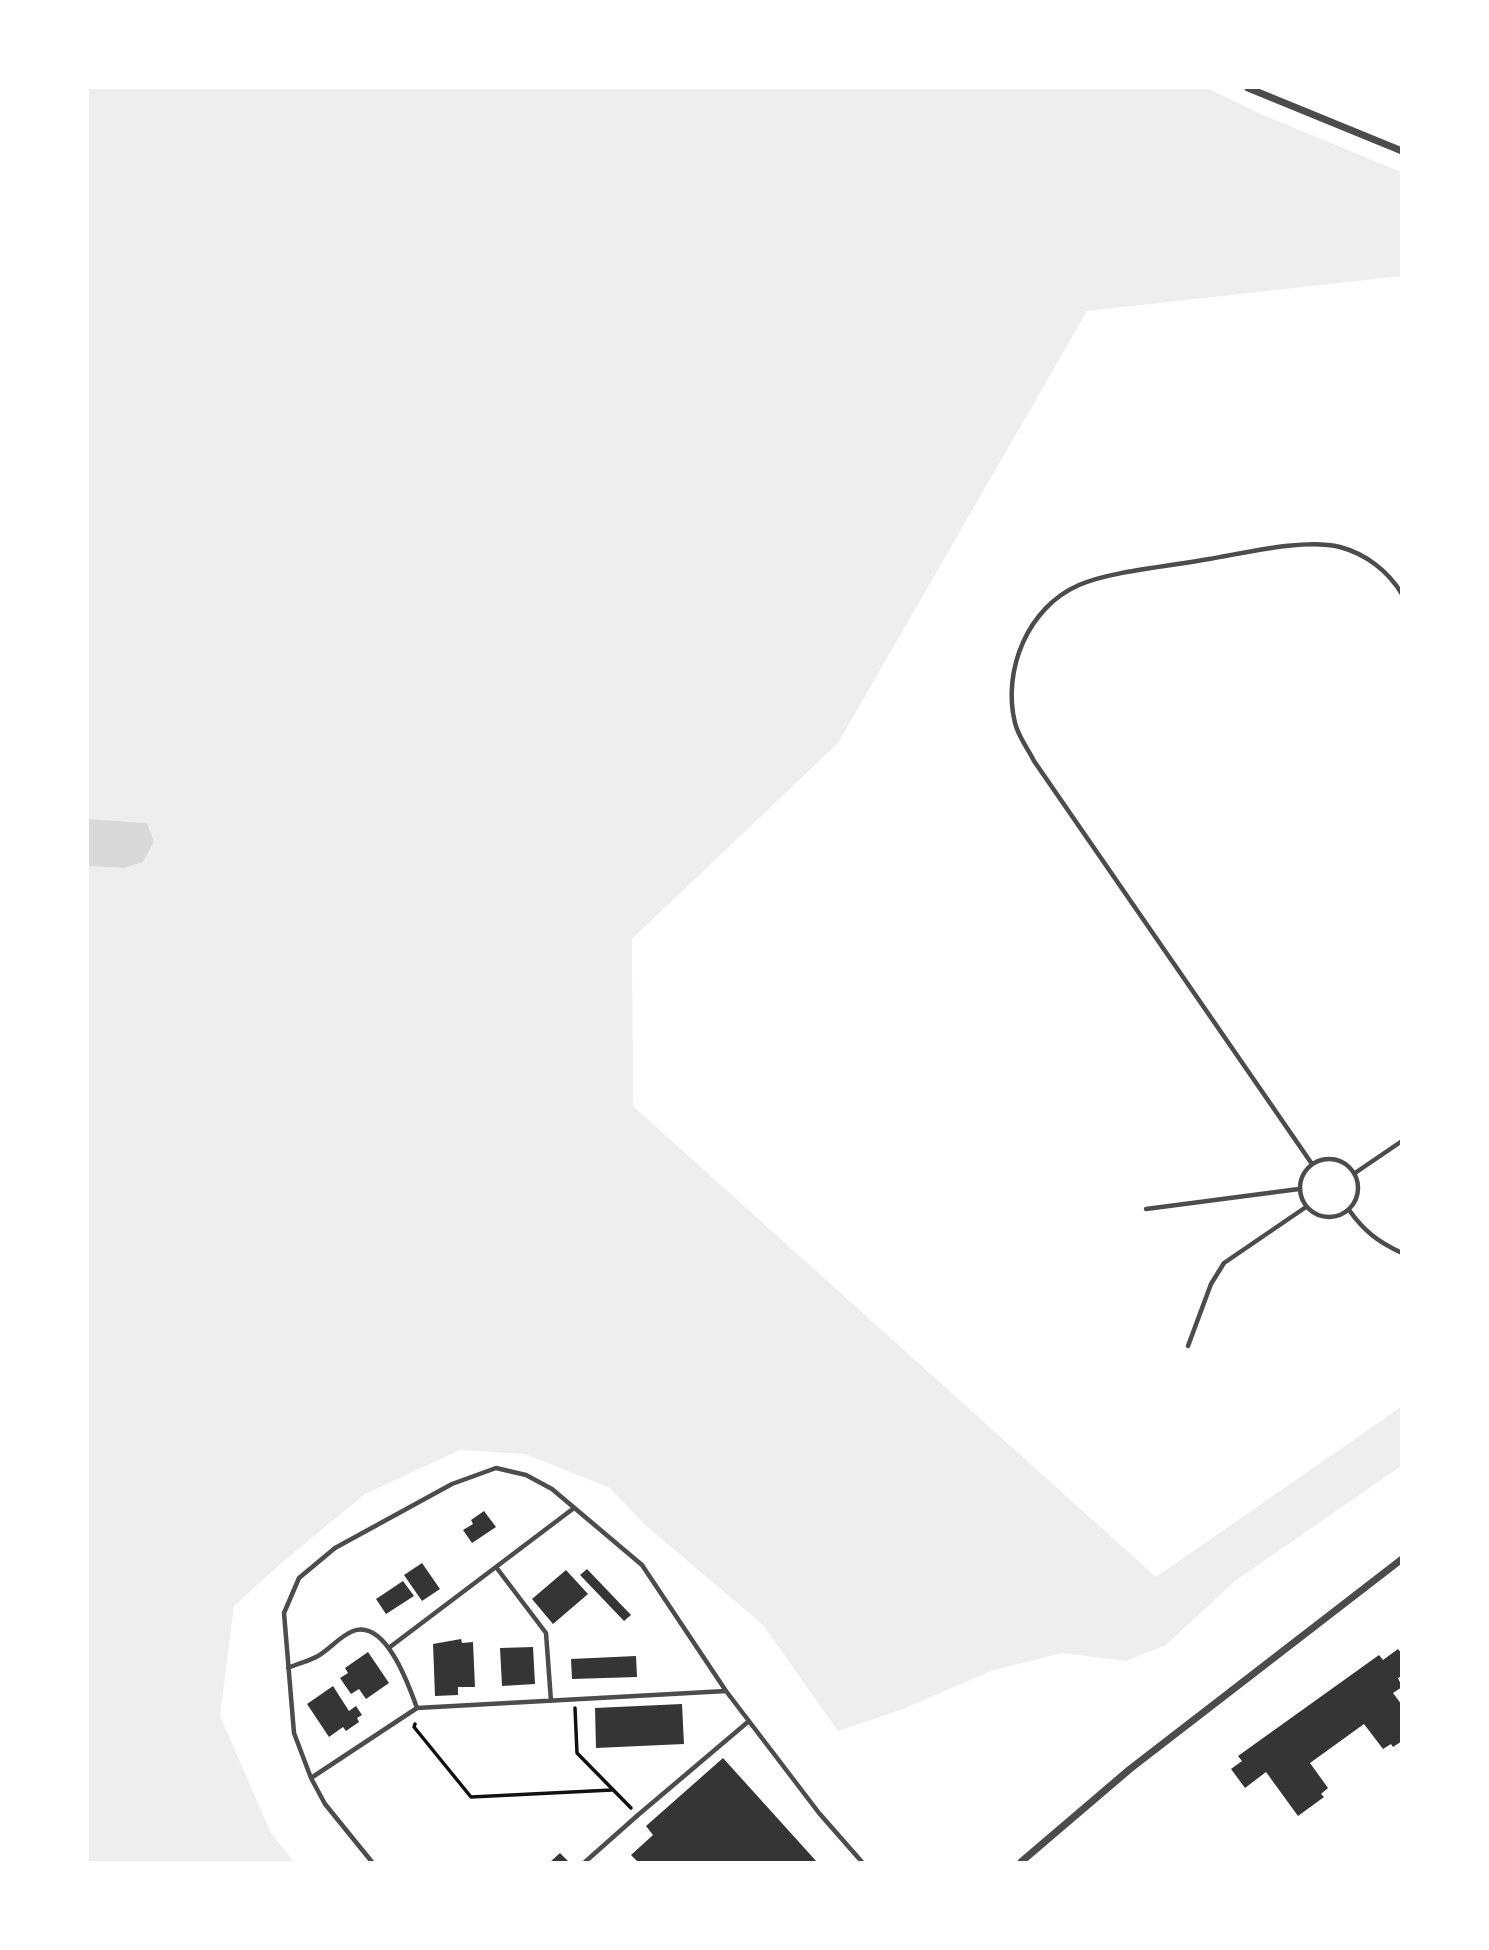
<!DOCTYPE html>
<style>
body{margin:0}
#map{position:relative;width:1489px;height:1950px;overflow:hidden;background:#fff;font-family:Spectral,serif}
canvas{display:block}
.frame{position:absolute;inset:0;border:89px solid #fff;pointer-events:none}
</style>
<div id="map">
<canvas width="1489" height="1950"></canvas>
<div class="frame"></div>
</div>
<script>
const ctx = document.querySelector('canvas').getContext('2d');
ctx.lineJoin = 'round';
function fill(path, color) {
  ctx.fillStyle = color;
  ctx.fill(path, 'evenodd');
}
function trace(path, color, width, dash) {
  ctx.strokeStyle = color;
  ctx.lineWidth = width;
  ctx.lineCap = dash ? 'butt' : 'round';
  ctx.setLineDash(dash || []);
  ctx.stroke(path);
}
const green = new Path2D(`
 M88 88H1207L1261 114 1401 172V276L1087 311 838 743 632 939 633 1106 1156 1577 1401 1407V1466L1235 1581 1166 1645 1126 1661 1062 1653 991 1671 903 1709 838 1731 763 1625 644 1524 610 1488 525 1454 460 1450 365 1494 285 1560 234 1606 220 1716 271 1833 294 1862H88V866L125 868 143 862 154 842 147 823 88 819Z`);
const water = new Path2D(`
 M88 819 147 823 154 842 143 862 125 868 88 866Z`);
const building = new Path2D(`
 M484 1511 496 1527 472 1543 463 1530 473 1524 471 1520Z
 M422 1563 440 1589 422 1601 404 1575Z
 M587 1569 631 1615 624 1621 580 1575Z
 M566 1570 588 1594 553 1624 532 1599Z
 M403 1581 414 1596 386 1614 376 1599Z
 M461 1639 462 1643 473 1642 475 1687H458V1695L435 1696 433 1644Z
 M533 1647 535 1684 502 1686 500 1648Z
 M1398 1649 1402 1654V1676L1398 1678 1402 1687 1393 1693 1402 1705V1741L1393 1747 1391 1744 1383 1749 1364 1724 1310 1763 1328 1788 1321 1794 1324 1797 1298 1816 1266 1772 1245 1788 1231 1769 1242 1761 1238 1756 1379 1655 1383 1660Z
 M368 1652 389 1683 366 1699 359 1689 351 1694 340 1678 348 1673 345 1668Z
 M636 1656 637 1677 572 1679 571 1659Z
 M333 1686 349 1711 356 1706 362 1715 357 1718 359 1722 346 1731 343 1727 329 1737 307 1704Z
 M682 1704 684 1744 596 1748 595 1708Z
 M723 1758 817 1862H638L631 1855 653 1835 646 1826Z
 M560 1853 569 1862H550Z`);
const path = new Path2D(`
 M575 1708 577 1753 631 1808
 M415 1724 414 1727 471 1797 612 1790`);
const service = new Path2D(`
 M1300 1188a29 29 0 1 1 58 0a29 29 0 1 1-58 0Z
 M1312 1164 1034 761C1028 749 1018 736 1015 723 1002 670 1028 607 1079 585 1112 571 1171 566 1209 559 1245 553 1305 538 1340 547 1366 554 1388 571 1402 594
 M1355 1173 1402 1141
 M1146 1209 1299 1189
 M1349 1210C1364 1231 1378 1242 1402 1253
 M1188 1346 1211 1284 1224 1263 1306 1207
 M496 1567 546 1633 551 1701
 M390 1647 574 1508
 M288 1668C297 1664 309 1661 318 1656 330 1649 340 1636 353 1631 386 1619 409 1686 417 1708
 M311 1778 417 1708 726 1691
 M372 1862 325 1804 311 1778 294 1733 284 1613 299 1578 335 1548 452 1484 496 1468 526 1475 552 1489 642 1565 726 1691 819 1813 862 1862
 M585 1862 638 1815 749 1721`);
const minor = new Path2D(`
 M1248 88 1402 151
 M1021 1862 1130 1769 1402 1559`);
fill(green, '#eee');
fill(water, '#d9d9d9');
fill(building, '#353535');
trace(path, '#111', 3.5);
trace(service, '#4c4c4c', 4.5);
trace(minor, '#4c4c4c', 7);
</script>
